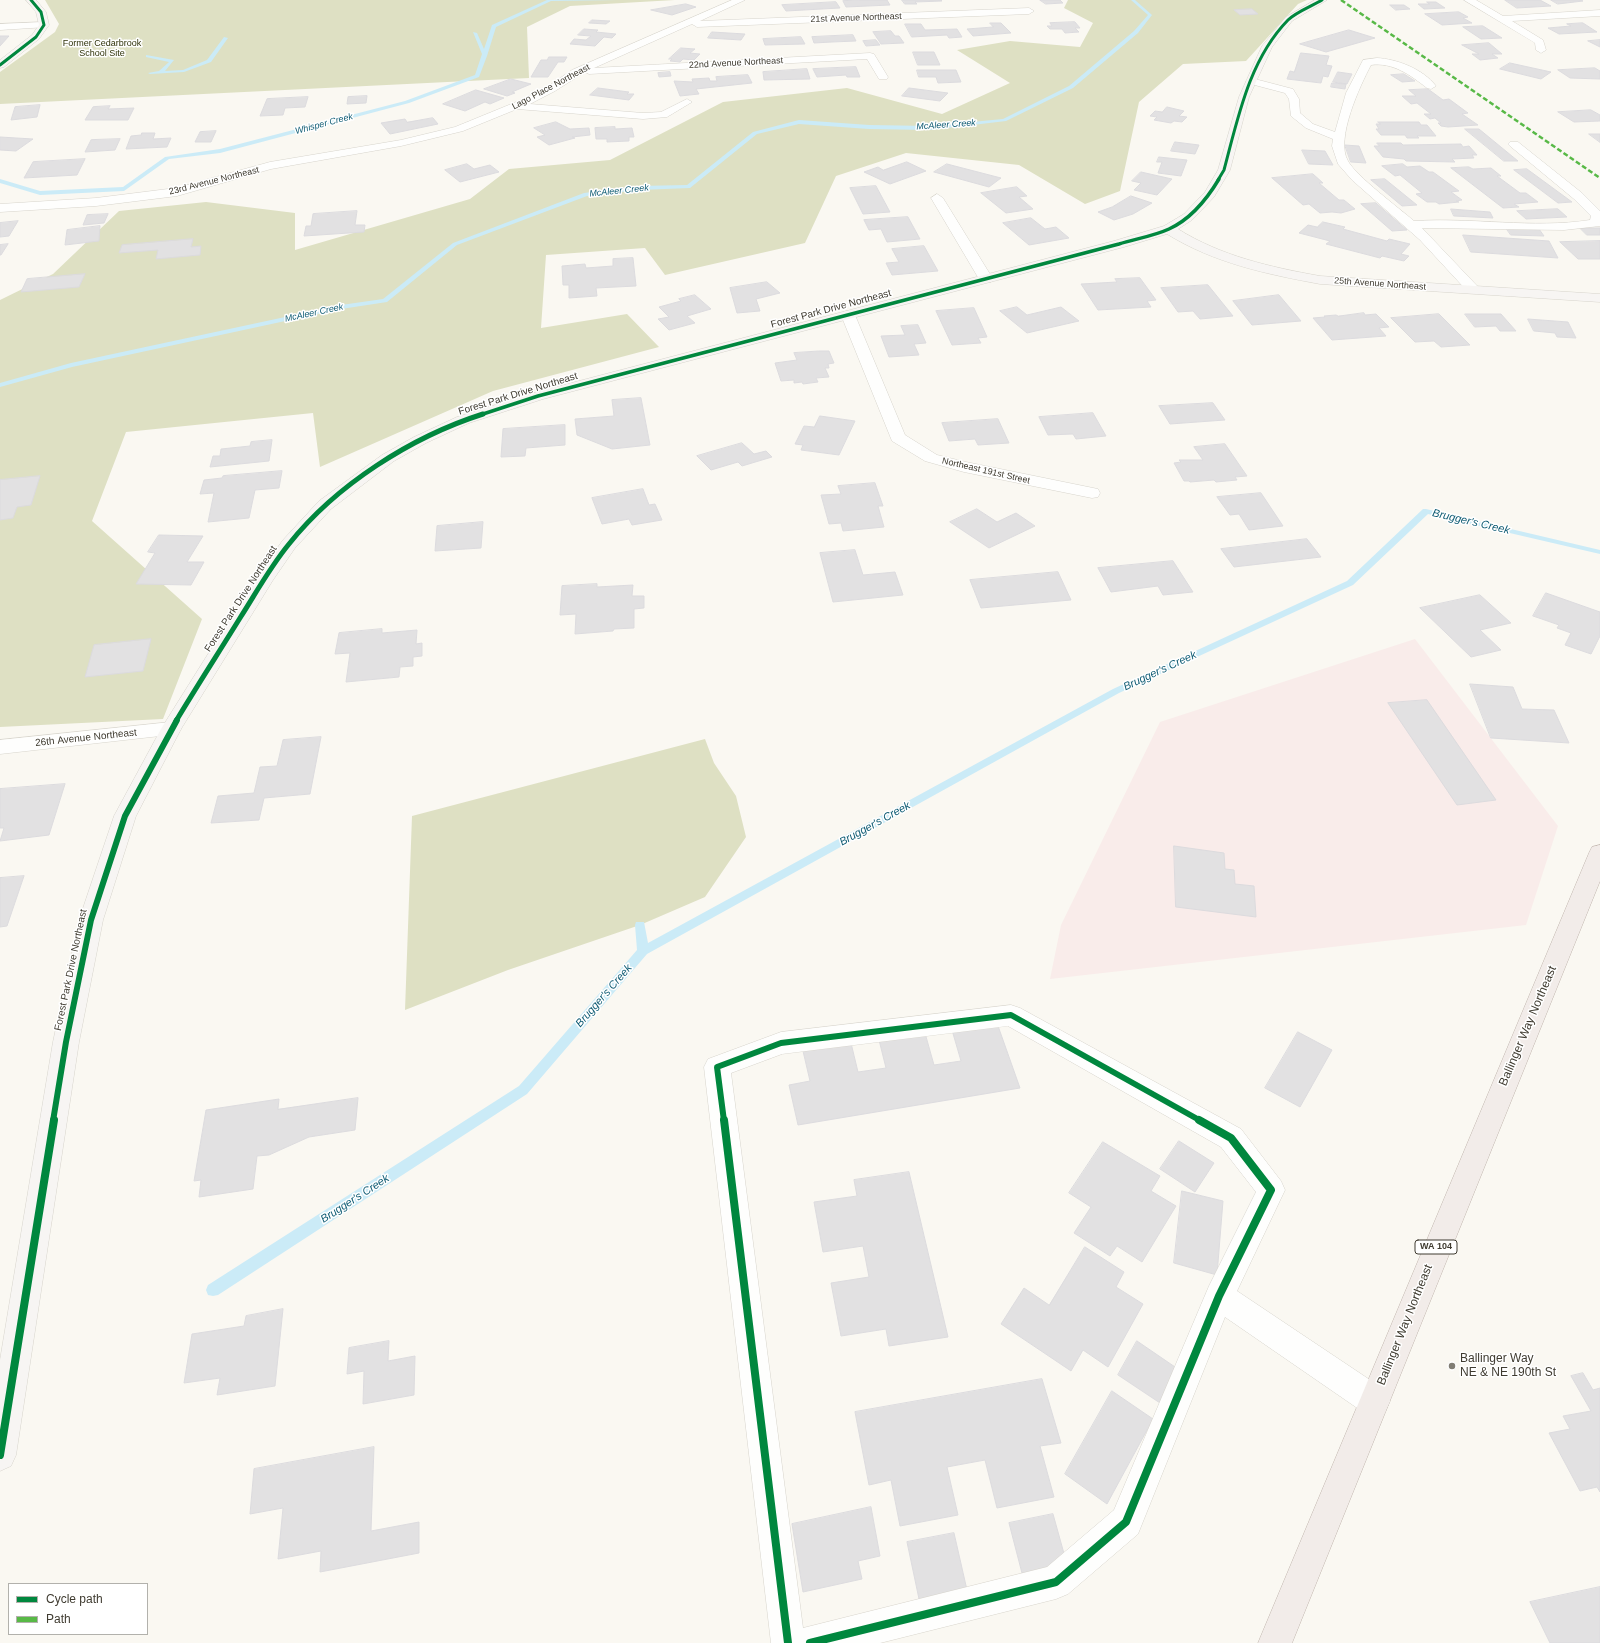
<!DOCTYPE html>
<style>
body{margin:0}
#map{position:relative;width:1600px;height:1643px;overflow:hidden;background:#faf8f2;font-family:Arial,sans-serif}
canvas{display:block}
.legend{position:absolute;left:8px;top:1583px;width:140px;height:52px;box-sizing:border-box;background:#fff;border:1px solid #b2b1ac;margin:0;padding:5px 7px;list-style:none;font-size:12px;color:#3f3b30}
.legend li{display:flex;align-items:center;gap:8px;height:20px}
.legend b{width:20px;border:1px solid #b2b1ac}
</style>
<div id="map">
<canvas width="1600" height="1643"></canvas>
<ul class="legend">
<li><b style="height:5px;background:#00873e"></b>Cycle path</li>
<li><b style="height:5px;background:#58b947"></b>Path</li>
</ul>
</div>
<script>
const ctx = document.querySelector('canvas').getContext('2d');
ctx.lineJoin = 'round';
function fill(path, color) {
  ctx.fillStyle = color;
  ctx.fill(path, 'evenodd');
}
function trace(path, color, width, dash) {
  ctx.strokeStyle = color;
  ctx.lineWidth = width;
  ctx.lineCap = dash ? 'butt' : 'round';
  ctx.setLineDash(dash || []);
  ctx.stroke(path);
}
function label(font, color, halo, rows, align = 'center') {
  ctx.font = font + ' Arial,sans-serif';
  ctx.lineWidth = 3;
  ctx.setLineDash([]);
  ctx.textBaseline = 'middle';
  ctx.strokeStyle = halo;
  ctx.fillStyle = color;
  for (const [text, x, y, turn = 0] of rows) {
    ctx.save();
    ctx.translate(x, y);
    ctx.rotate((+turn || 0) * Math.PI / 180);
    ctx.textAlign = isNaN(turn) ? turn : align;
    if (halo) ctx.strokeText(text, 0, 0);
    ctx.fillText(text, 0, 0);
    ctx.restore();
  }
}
const industrial = new Path2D(`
 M1415 639 1558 826 1526 925 1050 979 1061 925 1160 722Z`);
const green = new Path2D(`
 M45 0H675L570 6 527 27 529 78 0 104V72L55 32 59 24Z
 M1068 0H1307L1298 4 1246 61 1183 64 1139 102 1120 191 1085 204 1019 165 906 153 836 176 805 243 665 275 645 248 546 255 541 328 627 314 659 347 493 391 320 467 313 413 126 432 92 521 202 619 163 719 0 727V300L53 274 119 211 206 202 295 213V250L470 199 509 169 610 160 723 102 847 88 942 114 1010 83 957 50 1010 41 1080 47 1093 23 1064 8Z
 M705 739 714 763 736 796 746 837 705 897 640 925 508 970 405 1010 412 816Z`);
const stream = new Path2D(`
 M547 0H617L551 1 496 27 487 56 479 77 409 103 220 153 169 159 124 191 40 195 0 183V179L40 191 123 187 165 157 220 149 405 101 475 75 482 54 473 32 477 33 484 49 492 25Z
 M1131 0H1135L1152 15 1138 33 1073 88 1006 121 930 130 869 129 799 124 757 134 690 188 639 190 587 196 457 245 387 302 341 309 72 367 0 387V383L71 363 341 305 383 299 453 243 584 193 639 186 687 185 753 132 799 120 869 125 930 126 1003 119 1069 86 1134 31 1148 15Z
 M224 37 228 38 211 62 184 72 150 74 148 73 159 71 169 62 146 57V55L174 60 165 71 183 70 207 60Z
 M1423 509H1426L1600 550V554L1428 514 1353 585 1119 693 647 954 527 1094 218 1295 213 1296 208 1295 206 1290 208 1285 519 1086 637 950 635 925 636 922H644L648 943 1113 689 1347 581Z`);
const building = new Path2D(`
 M861 0H887L890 5 846 7 843 1Z
 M902 0H941L942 1 915 2 917 4H905Z
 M1040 0H1060L1063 3 1046 4Z
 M1505 0H1540L1551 6 1517 8Z
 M1551 0H1581L1583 1 1558 4Z
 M836 2 840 8 786 11 782 5Z
 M1427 2H1436L1445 8 1424 9 1418 4H1429Z
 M686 4 696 7 672 15 651 10Z
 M1390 5H1404L1410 9 1396 10Z
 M1252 9 1258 14 1240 15 1234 10Z
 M1459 12 1468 17 1463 18 1472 23 1442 25 1425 14Z
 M592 20 610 21 606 24 589 23Z
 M1075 22 1080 28H1075L1079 32 1065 33 1062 29H1050L1047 26H1052L1050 23Z
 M990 23H1001L1011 33 973 36 967 29 993 27Z
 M1583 23 1597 32 1559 34 1548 28 1571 26 1567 24Z
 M905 24H921L925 30 957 29 962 37 949 38 947 35 912 37Z
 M1483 26 1502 38 1481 39 1463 27Z
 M584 29 598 30 596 32 616 34 612 38 604 37 595 46 570 44 574 39 586 40 591 36 578 35Z
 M1349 30 1375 38 1326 52 1300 44Z
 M891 31 895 36H899L904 43 881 44 873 32Z
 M712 32 745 34 741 40 708 38Z
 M853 35 856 41 832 42 814 43 812 37Z
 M0 36H9L0 46Z
 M801 37 805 44 765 45 763 39Z
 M876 40 880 45 866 46 863 41Z
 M1600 40V47L1588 41Z
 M1489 43 1502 54H1492L1498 58 1480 60 1472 54H1479L1462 45Z
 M681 48 695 49 690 53 700 54 694 60 683 59 680 62 670 61 672 59H669Z
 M913 52H934L940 65H918Z
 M1301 53 1329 56 1326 65 1332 66 1328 77 1323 76 1321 83 1287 79 1290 71 1294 72Z
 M549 57H567L564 62H558L548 77H531L541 60H547Z
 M1510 63 1551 72 1541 79 1500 69Z
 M856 67 860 77H847L846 75 817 77 813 69Z
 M1595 68 1600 71V79L1570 78 1558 70Z
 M807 69 810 79 764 80 763 72Z
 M917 70H956L961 82 938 83 936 77H919Z
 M670 72 671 76 659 77 658 73Z
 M1338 72 1352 74 1347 84 1333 82Z
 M1404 74 1415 81 1402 82 1391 75Z
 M748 75 752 83 696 89 699 94 680 96 674 81 693 82 692 79 709 78 710 81H717L716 77Z
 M511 79 531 84 512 92 515 93 507 96 484 89Z
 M1332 83 1346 84 1345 89 1331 87Z
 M598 88 629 92 627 94H634L629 100 590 95Z
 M909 88 948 93 940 101 902 96Z
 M1428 89 1443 100 1449 99 1468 113 1462 114 1478 125 1448 127 1441 126 1438 123H1441L1435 118 1430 119 1424 114H1431L1417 103 1411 104 1402 96H1416L1409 90Z
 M476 90 504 98 490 104 485 102 465 111 443 104Z
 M367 96 366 103 347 104 348 97Z
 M308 97 305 107 285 108 283 115 260 116 267 99Z
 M40 105 37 117 11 120 15 107Z
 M110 106 108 109 134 108 128 120H85L93 107Z
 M1167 107 1184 111 1179 116 1187 117 1182 122 1174 121 1171 123 1154 120 1157 117 1150 116 1155 111 1162 112Z
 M1591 110 1600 115V121L1574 122 1558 112Z
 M433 118 438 124 390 134 381 123 405 119 407 122Z
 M556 122 570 129 589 128 590 135 572 137 575 138 549 145 537 137 545 135 534 128Z
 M1378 122H1419L1421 125H1427L1436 136H1417L1419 138H1407L1405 135H1381L1376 129H1379L1376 124H1380Z
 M615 127V129L632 128 634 137H629V141L607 142V139H596L595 128Z
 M1465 129H1479L1518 161H1504Z
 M216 131 211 142H195L200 132Z
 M142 133H155L153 139 171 138 167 147 126 149 131 136 141 135Z
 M1589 134H1600V142Z
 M0 137 33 139 16 151 0 150Z
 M120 139 115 150 85 152 91 140Z
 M1175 142 1199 145 1195 154 1171 151Z
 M1377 143H1401L1403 145 1461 144 1463 147 1469 146 1477 155H1472L1474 158 1452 159 1455 162 1406 161 1404 159 1383 157 1374 146H1379Z
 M1345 145 1359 146 1366 163 1351 162Z
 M1302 150 1325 151 1333 165 1309 164Z
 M1159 157 1187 160 1181 176 1158 173 1162 162H1157Z
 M85 159 77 175 24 178 33 162Z
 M907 162 926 171 890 184 864 172 878 167 883 170Z
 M467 164 474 169 490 165 499 172 460 182 445 170Z
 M947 164 1001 178 989 187 934 172Z
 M1403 164 1407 167 1420 166 1429 172H1433L1459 191 1451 192 1462 200 1456 201 1459 202 1439 204 1436 202H1427L1416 194 1422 193 1400 175 1395 176 1382 166Z
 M1469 167 1473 169 1491 168 1501 176H1497L1520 193H1526L1538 202 1514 204 1519 207 1503 208 1451 168Z
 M1527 169 1572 202 1558 203 1514 170Z
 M1141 172 1172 179 1157 195 1134 190 1141 183 1132 181Z
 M1313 174 1323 183H1319L1339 200H1344L1355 209 1341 213 1332 212 1320 213 1309 204 1303 205 1272 178Z
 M1385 179 1417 205 1402 206 1371 180Z
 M876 186 890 212 863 214 850 188Z
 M1017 187 1027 196 1019 197 1033 209 1006 213 981 193Z
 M1131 196 1152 203 1133 214 1114 220 1098 212 1112 207Z
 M1376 203 1407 230 1392 231 1361 204Z
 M1451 209 1490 212 1493 218 1454 216Z
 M1558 209 1567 217 1526 219 1517 211Z
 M357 211 355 225H365L364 232 304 236 306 226H311L313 214Z
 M108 214 104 223 83 225 87 215Z
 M908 217 920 239 887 242 881 229 869 230 864 220Z
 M1031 218 1045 229 1056 227 1069 238 1029 245 1003 223Z
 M18 221 9 236 0 237V223Z
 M1323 222 1345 227 1343 229 1387 241 1389 239 1410 244 1401 254 1409 256 1404 261 1382 256 1380 258 1326 244 1330 241 1299 233 1308 225 1317 227Z
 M100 226 99 241 65 245 67 230Z
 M1506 228 1539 229 1544 236 1511 235Z
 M1580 228H1600V235H1587Z
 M1463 235 1549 241 1558 258 1471 252Z
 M193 239 191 247 201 246 200 255 156 259 158 250 119 253 122 245Z
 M1600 241V259H1578L1560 242Z
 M8 244 1 255H0V245Z
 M924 246 938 271 892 275 886 263 899 262 892 249Z
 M633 258 636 286 596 288 597 296 569 298V285H563L562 266 585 264 586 268 613 266V259Z
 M85 274 79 287 21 292 27 279Z
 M1140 278 1156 300 1147 301 1151 307 1098 310 1081 284 1117 282 1115 279Z
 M767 282 780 293 756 299 760 311 737 313 730 288Z
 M1208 285 1233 316 1200 319 1193 311 1178 312 1161 288Z
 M695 295 711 309 687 316 695 323 669 330 658 319 669 317 659 307 681 301 679 299Z
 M1279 295 1301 321 1252 325 1233 301Z
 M1017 307 1027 315 1061 307 1079 321 1027 333 1000 311Z
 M974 308 987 337 978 338 981 343 952 345 936 311Z
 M1364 313 1365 315 1376 314 1389 327 1379 328 1386 336 1332 340 1313 318 1325 317 1324 316 1336 315 1338 316Z
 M1439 314 1470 345 1441 347 1434 341 1415 342 1391 318Z
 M1465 314H1501L1516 331H1500L1496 326 1475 327Z
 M1528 319 1568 322 1576 338 1557 337 1555 333 1534 331Z
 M918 325 926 343 914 344 919 355 889 357 881 336 905 335 901 326Z
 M819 351H829L834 363 828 364 829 368H825L829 377 816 378 818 382 803 384 802 382 794 383V380L781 381 775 363 797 360 794 353Z
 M641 398 650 445 612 449 577 435 575 419 614 416 612 400Z
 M1213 403 1225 420 1170 424 1159 406Z
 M1093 413 1106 436 1076 439 1073 434 1048 435 1039 417Z
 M820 416 855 421 839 455 801 450 803 445 795 444 804 426 814 427Z
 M998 419 1009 443 978 445 975 439 949 441 942 423Z
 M565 425V445L526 448 525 456 501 457 503 429Z
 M272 440 269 461 210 467 213 456H220L221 449 250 446 251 442Z
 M742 443 754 454 766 451 772 457 742 466 738 462 711 470 697 456Z
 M1225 444 1247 476 1235 477 1237 480 1216 482 1214 480 1190 482 1189 481H1184L1174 463 1181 462 1179 460H1203L1194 447Z
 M282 471 279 488 255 490 249 518 208 522 214 493 200 494 204 480 222 478 223 476Z
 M40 476 31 505 17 507 13 518 0 520V480Z
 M875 483 883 506H878L884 527 843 531 841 523 829 524 821 495 841 494 838 486Z
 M643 489 649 505 655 504 662 520 632 525 629 519 602 524 592 498Z
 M1261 493 1283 526 1249 530 1239 514 1230 515 1217 497Z
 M977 509 997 522 1016 513 1035 526 989 548 950 522Z
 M483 522 481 548 435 551 437 526Z
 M159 535 203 536 187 562H204L191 585 136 584 155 553 148 552Z
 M1307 539 1321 557 1234 567 1221 549Z
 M855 550 863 575 895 572 903 595 833 602 820 553Z
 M1173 561 1193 592 1163 595 1158 586 1111 592 1098 568Z
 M1058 572 1071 600 981 608 970 580Z
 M597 584V587L633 585 632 596H644V608L634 609V628L614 629 613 631 575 634 576 614 560 615 562 586Z
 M1546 593 1600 612V636L1591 654 1565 645 1571 633 1557 628 1559 625 1533 616Z
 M1480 595 1511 623 1480 630 1501 650 1471 657 1420 608Z
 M382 629V633L417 630 416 644 422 643V656L413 657V666L400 667 399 677 346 682 350 653 335 654 339 633Z
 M151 639 143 671 85 677 94 645Z
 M1470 684 1513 687 1522 709 1554 710 1569 743 1491 738Z
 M1427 700 1496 800 1457 805 1388 703Z
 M321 737 310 794 264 798 259 820 211 823 218 796 254 793 260 767 277 766 283 740Z
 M65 784 49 835 0 841 4 828H0V789Z
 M1174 846 1224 853 1225 869 1234 870 1235 884 1254 886 1256 917 1176 907Z
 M24 876 7 926 0 927V878Z
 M997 1023 1020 1088 798 1125 789 1085 810 1081 803 1051 851 1043 858 1072 886 1068 879 1040 925 1033 934 1065 961 1061 952 1030Z
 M1298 1032 1332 1050 1300 1107 1265 1088Z
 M358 1098 355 1130 309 1137 269 1155 257 1156 253 1189 199 1197 201 1180 194 1181 206 1110 279 1099 278 1109Z
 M1179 1141 1214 1163 1195 1192 1160 1169Z
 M1103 1142 1160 1176 1151 1191 1176 1206 1142 1262 1117 1246 1110 1256 1074 1233 1091 1207 1069 1193Z
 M909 1172 948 1337 889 1346 886 1329 841 1336 831 1283 869 1277 863 1246 823 1252 814 1202 857 1196 854 1180Z
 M1182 1191 1223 1201 1217 1275 1174 1263Z
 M1085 1247 1124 1272 1116 1287 1143 1304 1108 1367 1083 1350 1071 1371 1001 1324 1024 1288 1049 1305Z
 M283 1309 275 1386 217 1395 220 1378 184 1383 192 1334 244 1326 246 1316Z
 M389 1341 388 1361 415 1356 414 1395 363 1404 364 1371 347 1374 349 1348Z
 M1137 1341 1178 1369 1160 1403 1118 1375Z
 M1583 1373 1593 1390 1600 1388V1492L1597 1487 1580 1491 1549 1433 1570 1429 1563 1416 1591 1411 1571 1376Z
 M1042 1379 1061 1443 1040 1446 1054 1497 997 1508 985 1460 947 1467 958 1515 900 1526 891 1480 869 1485 855 1412Z
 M1112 1391 1153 1419 1107 1504 1065 1474Z
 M374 1447 371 1531 419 1522V1553L320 1572 321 1551 278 1559 283 1508 250 1514 254 1469Z
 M871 1507 880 1556 858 1561 862 1579 803 1592 792 1524Z
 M1053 1514 1068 1568 1023 1577 1009 1523Z
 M954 1533 967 1590 919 1599 907 1542Z
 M1600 1587V1643H1550L1530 1602Z`);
const street = new Path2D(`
 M732 0H745L700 21 1029 8 1034 11 1029 14 697 27 692 24 594 68 870 53 874 54 888 77 887 79H879L867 59 589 74 585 72 555 91 530 104 643 113 661 112 687 99 692 102 667 117 643 119 517 109 463 131 401 146 271 169 177 196 96 206 0 212V204L96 198 176 188 270 162 401 140 455 127 521 100 547 87 572 70Z
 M1464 0H1476L1503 16 1600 10V16L1512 21 1543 40 1546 50 1541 53 1536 50 1535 43Z
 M44 22 49 25 47 27 0 30V24Z
 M1377 58C1397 59 1423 69 1436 86L1431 89 1427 88C1410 75 1393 62 1371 65 1360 86 1335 139 1348 161 1356 176 1399 208 1414 221 1472 217 1533 229 1590 220L1591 216 1574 199 1510 146 1508 144 1510 142H1518L1582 193 1600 211V226L1564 230 1422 228 1481 290 1479 293H1469L1420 240 1352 180 1338 164 1332 146 1333 139 1306 128 1291 116 1289 99 1285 93 1247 83 1246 81 1251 78 1293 89 1299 99 1300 113 1313 124 1335 132 1346 93 1362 62 1363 60Z
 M937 194 943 198 993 279 991 282H981L979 279 931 198Z
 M848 311 853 312 855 315 905 435 937 455 966 462 1098 489 1100 493 1098 497 1092 498 964 472 925 461 892 441 841 315 843 312Z
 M171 722 178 724 181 729 178 734 0 754V740Z
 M1011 1005 1020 1008 1241 1129 1281 1181 1285 1190 1237 1291 1385 1390 1390 1401 1385 1412 1374 1417 1363 1412 1225 1317 1138 1534 1068 1594 1056 1599 880 1643H771L704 1067 708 1059 781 1032ZM1008 1026 1221 1147 1256 1192 1209 1286 1114 1510 1047 1567 803 1628 731 1073 782 1054Z`);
const secondary = new Path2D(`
 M26 0H36L46 12 49 25 39 39 4 67 0 68V60L32 35 39 25 36 12Z
 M1315 0H1327L1292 21 1272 47 1249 97 1230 170 1214 197 1192 220 1178 229C1221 256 1270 267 1320 276L1600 294V302L1320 284C1266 274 1214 263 1167 234L1124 247 543 399 469 423 426 443 394 461 331 509 295 548 273 580 181 729 136 816 103 920 79 1042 16 1455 11 1466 0 1471V1360L53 1042 79 920 114 816 161 729 255 579 283 540 319 501 382 455 414 437 457 417 533 393 1114 241 1164 226 1184 214 1205 192 1218 170 1239 97 1262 46 1286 17Z`);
const primary = new Path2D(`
 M1600 845V881L1292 1643H1258L1589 853 1592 847Z`);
const quiet = new Path2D(`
 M1341 0 1600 178`);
const cyclewayFar4 = new Path2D(`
 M0 65 36 37 44 25 41 12 31 0
 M1218 180 1224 170C1238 118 1249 60 1288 20 1296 12 1312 6 1322 0`);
const cyclewayFar3 = new Path2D(`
 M480 415 538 396 1119 244C1135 239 1154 236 1169 229 1191 219 1207 199 1219 179`);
const cyclewayFar2 = new Path2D(`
 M176 721C197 686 219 652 240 618 256 593 270 567 289 544 336 485 411 437 483 414`);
const cyclewayFar1 = new Path2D(`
 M53 1121 66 1042 91 920 125 816 177 720
 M724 1121 717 1067 781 1043 1011 1015 1201 1121`);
const cycleway = new Path2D(`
 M724 1120 788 1643
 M0 1455 54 1120
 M810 1643 1056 1582 1126 1522 1219 1296 1271 1190 1231 1138 1199 1120`);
const markers = [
 [1452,1366,4,"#807d74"]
];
const farStreetnames = [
 ["21st Avenue Northeast",856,18,-2],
 ["22nd Avenue Northeast",736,63,-3],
 ["Lago Place Northeast",551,87,-28],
 ["23rd Avenue Northeast",214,181,-14],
 ["25th Avenue Northeast",1380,284,4],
 ["Northeast 191st Street",986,471,13]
];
const farParknames = [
 ["Former Cedarbrook",102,44],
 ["School Site",102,54]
];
const farWaternames = [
 ["Whisper Creek",324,124,-15],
 ["McAleer Creek",946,125,-4],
 ["McAleer Creek",619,191,-6],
 ["McAleer Creek",314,313,-12]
];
const shields = [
 [1436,1247,42]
];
const shieldNames = [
 ["WA 104",1436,1247]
];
const streetNames = [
 ["Forest Park Drive Northeast",831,309,-15],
 ["Forest Park Drive Northeast",518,394,-17],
 ["Forest Park Drive Northeast",241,599,-57],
 ["26th Avenue Northeast",86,738,-6],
 ["Forest Park Drive Northeast",71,970,-78]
];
const waterNames = [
 ["Brugger's Creek",1471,522,13],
 ["Brugger's Creek",1160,671,-25],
 ["Brugger's Creek",875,824,-29],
 ["Brugger's Creek",604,996,-49],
 ["Brugger's Creek",355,1199,-33]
];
const nearStreetnames = [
 ["Ballinger Way Northeast",1528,1026,-67],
 ["Ballinger Way Northeast",1405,1325,-68]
];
const nearPoinames = [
 ["Ballinger Way",1460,1359],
 ["NE & NE 190th St",1460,1373]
];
fill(industrial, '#f9ecea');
fill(green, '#dee0c3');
fill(stream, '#cbebf7');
fill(building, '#e2e1e2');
trace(building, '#dcdbde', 1);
trace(street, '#d7d4cc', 1);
trace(secondary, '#d7d4cc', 1);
trace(primary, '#c0b5ad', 1);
fill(street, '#fefefd');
fill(secondary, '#f7f5f3');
fill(primary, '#f2ece9');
trace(quiet, '#58b947', 2.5, [5, 2.5]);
trace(cyclewayFar4, '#00873e', 3);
trace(cyclewayFar3, '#00873e', 3.5);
trace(cyclewayFar2, '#00873e', 5);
trace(cyclewayFar1, '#00873e', 6);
trace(cycleway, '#00873e', 8);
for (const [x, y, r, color] of markers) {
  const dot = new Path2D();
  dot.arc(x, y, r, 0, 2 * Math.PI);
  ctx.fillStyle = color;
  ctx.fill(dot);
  trace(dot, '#fff', 1.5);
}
label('9px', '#3f3b30', '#fff', farStreetnames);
label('9px', '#2f3209', '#fff', farParknames);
label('italic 9px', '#0f5c74', '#fff', farWaternames);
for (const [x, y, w] of shields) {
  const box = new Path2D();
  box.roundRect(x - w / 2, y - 7, w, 14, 3);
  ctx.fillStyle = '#fff';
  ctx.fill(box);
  trace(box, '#3f3b30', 1);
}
label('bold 9px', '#3f3b30', null, shieldNames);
label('10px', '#3f3b30', '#fff', streetNames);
label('italic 11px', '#0f5c74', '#fff', waterNames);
label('12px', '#3f3b30', '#fff', nearStreetnames);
label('12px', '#3f3b30', '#fff', nearPoinames, 'left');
</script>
